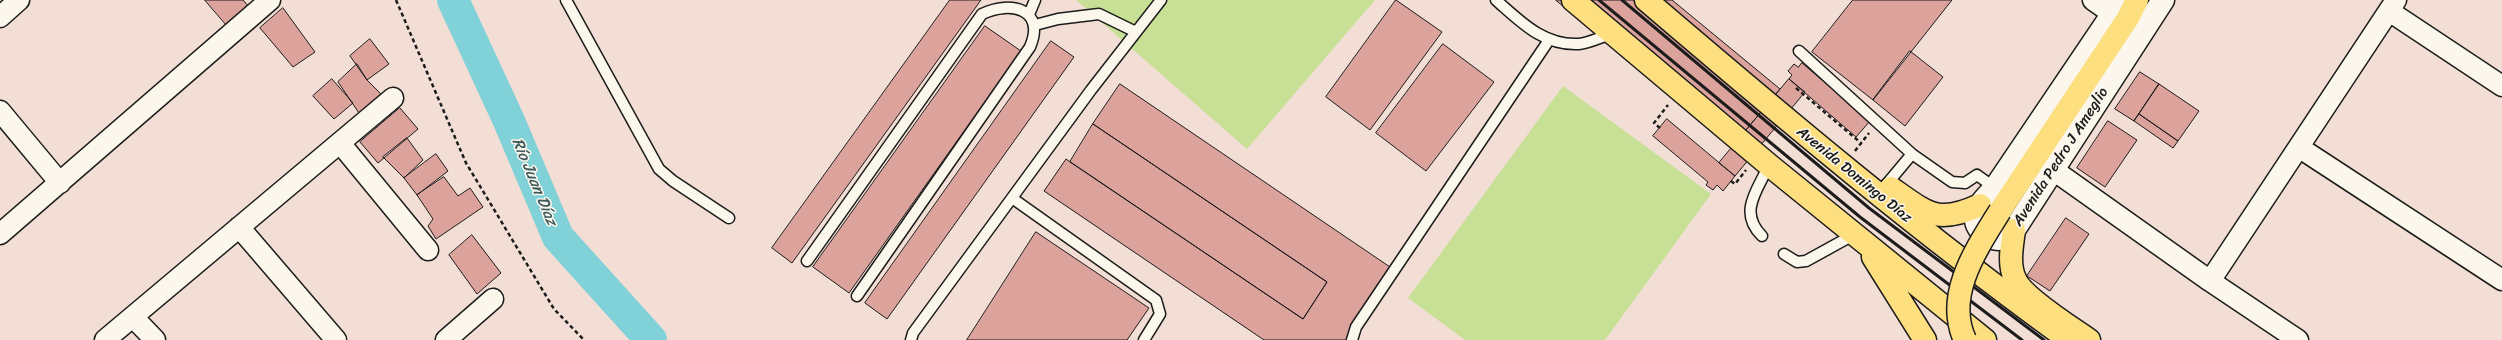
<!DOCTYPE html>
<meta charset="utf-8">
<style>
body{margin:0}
canvas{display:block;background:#f2ded4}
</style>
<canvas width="2502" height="340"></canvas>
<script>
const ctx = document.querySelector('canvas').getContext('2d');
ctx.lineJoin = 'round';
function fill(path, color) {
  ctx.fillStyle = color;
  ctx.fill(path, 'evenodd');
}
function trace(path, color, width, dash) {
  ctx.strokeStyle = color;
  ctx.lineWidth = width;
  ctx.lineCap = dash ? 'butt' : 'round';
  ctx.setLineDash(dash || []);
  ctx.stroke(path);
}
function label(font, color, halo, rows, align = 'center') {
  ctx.font = font + ' Sriracha,sans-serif';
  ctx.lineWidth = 3;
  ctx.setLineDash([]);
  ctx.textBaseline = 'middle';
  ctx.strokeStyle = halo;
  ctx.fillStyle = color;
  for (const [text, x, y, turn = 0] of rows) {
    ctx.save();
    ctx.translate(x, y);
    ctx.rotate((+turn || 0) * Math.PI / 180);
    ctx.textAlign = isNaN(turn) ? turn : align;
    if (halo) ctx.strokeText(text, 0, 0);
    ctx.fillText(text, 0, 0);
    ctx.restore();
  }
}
const green = new Path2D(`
 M1076 0H1375L1247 149Z
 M1563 86 1711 194 1605 340H1465L1408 298Z`);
const river = new Path2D(`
 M453 0 509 121 558 237 651 340`);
const building = new Path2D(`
 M205 0H243L251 9 230 29Z
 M950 0H981L792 263 772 248Z
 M1396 0 1442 32 1370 130 1326 97Z
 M1556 0H1672L1780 89 1732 147Z
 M1853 0H1952L1873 100 1812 52Z
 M283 8 315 52 293 67 260 28Z
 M985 26 1021 51 849 293 813 267Z
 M370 39 389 64 367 80 350 56Z
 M1051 41 1074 57 887 319 865 303Z
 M1443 44 1494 82 1426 171 1376 133Z
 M1910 51 1943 77 1905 126 1873 100Z
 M1802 63 1870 121 1856 137 1789 79 1792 75 1788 71 1794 64 1798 67Z
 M357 64 367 80 381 94 359 113 338 82Z
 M2140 72 2159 84 2134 121 2115 109Z
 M332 79 353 103 334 119 313 96Z
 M1789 79 1805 92 1735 176 1719 163Z
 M1120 84 1393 269 1346 340H1264L1044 191 1066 159 1303 319 1327 282 1093 124Z
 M2159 84 2199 111 2178 141 2139 114Z
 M400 108 418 129 378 163 360 142Z
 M2139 114 2178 141 2173 148 2134 121Z
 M1667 119 1735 176 1723 191 1717 185 1713 190 1706 185 1708 182 1653 136Z
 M2108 121 2137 140 2105 187 2077 168Z
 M1093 124 1327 282 1303 319 1070 162Z
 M407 138 423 160 404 178 383 157Z
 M436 154 448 171 417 195 404 178Z
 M444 177 458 196 470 188 483 207 436 239 428 226 433 219 417 195Z
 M2066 218 2089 234 2050 291 2027 276Z
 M1036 232 1149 308 1127 340H967Z
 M472 235 501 273 477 294 449 255Z`);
const path = new Path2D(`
 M396 0 466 163 554 309 584 340
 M1796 88 1861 143
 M1660 128 1654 123 1668 105
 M1855 151 1869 133
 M1731 181 1735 184 1746 170`);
const lane = new Path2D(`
 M566 0 659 169 673 181 729 218
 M1496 0C1520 21 1543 46 1579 44 1589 43 1601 37 1611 34
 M1030 12 1035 0
 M1035 25 1058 19 1099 14 1136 32
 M1799 51 1912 154 1952 182 1965 183 1977 175 1995 188
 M1886 185 1912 154
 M1012 198 1156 300 1160 314 1144 340
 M1762 236C1738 212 1757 191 1769 165
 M1784 254 1797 262 1806 261 1855 234
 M807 261 982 14C1011 0 1046 9 1030 47L857 296
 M911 340 913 333 1091 90 1161 0
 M1352 340 1356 327 1549 40`);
const street = new Path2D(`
 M2093 0 2113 14
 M2389 11 2502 86
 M0 17 19 0
 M0 111 60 183
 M340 143 428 250
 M2300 148 2502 280
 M2052 169 2210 281 2298 340
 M239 227 336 340
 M0 234 270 0
 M2210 281 2396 0
 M133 317 155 340
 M105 340 393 98
 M446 340 493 299`);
const secondary = new Path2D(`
 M2122 0 1995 188C1990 193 1984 199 1980 205 1969 221 1981 238 1999 239L2014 230 2163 0`);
const primary = new Path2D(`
 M1573 0 1769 165 1985 340
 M1646 0C1784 118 1922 234 2069 340
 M1891 188C1927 213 1937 225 1980 205
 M2000 211 2128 18 2137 0
 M2014 230C2012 246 2008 264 2015 279 2022 297 2072 328 2089 340
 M1873 257 1925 340`);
const rail = new Path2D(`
 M1599 0 1860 217 2022 340
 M1622 0 1869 208 2044 340`);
const primaryBridge = new Path2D(`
 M1965 340C1944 295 1977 248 2000 211`);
const streetNames = [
 ["Avenida Pedro J Ameglio",2061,157,-57],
 ["Avenida Domingo Díaz",1854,175,39]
];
const waterNames = [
 ["Río Juan Díaz",534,182,67]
];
fill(green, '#c7e096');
trace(river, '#80d1d8', 32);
fill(building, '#dca29c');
trace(building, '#1c1c1c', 1);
trace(lane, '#1c1c1c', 13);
trace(street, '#1c1c1c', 23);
trace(secondary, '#1c1c1c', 25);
trace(primary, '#1c1c1c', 25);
trace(path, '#1c1c1c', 2.5, [4, 3]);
trace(lane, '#fbf7ec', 10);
trace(street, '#fbf7ec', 20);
trace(secondary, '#fbf7ec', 22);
trace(primary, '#fedf80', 22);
trace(rail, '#1c1c1c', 3);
trace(primaryBridge, '#1c1c1c', 25, []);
trace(primaryBridge, '#fedf80', 22);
label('15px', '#1c1c1c', '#fbf7ec', streetNames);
label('italic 16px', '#3f5b5e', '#fbf7ec', waterNames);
</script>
